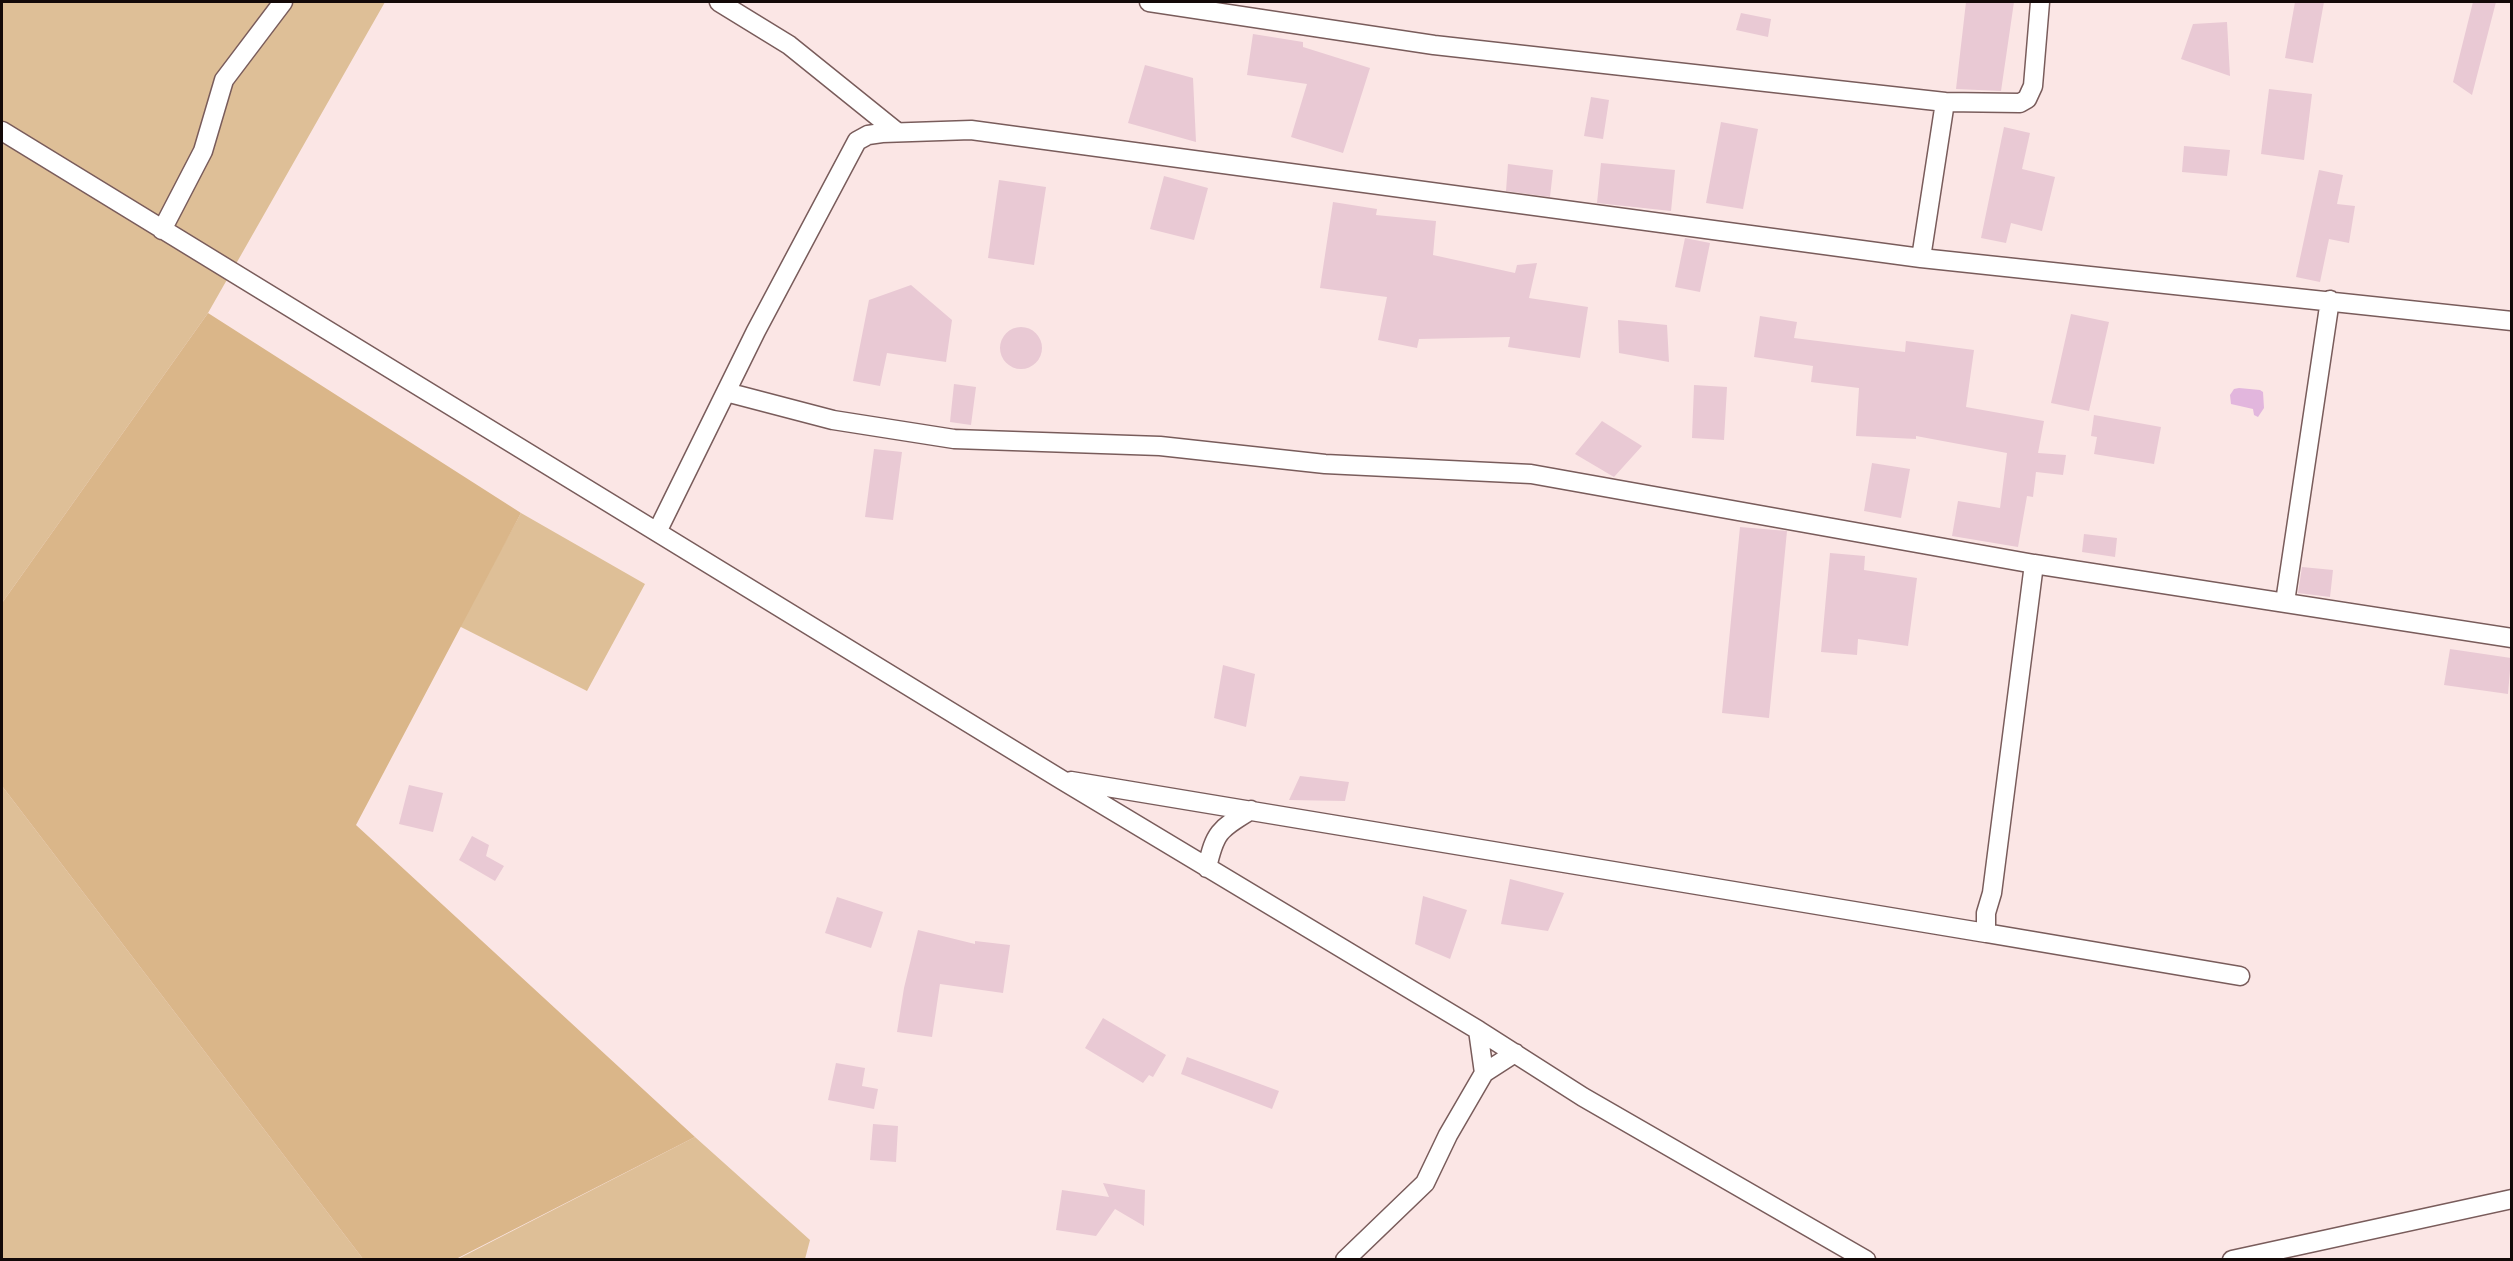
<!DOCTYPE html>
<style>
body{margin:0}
#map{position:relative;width:2513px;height:1261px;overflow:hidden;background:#fbe6e5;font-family:Figtree,sans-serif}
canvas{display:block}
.frame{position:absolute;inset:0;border:3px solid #130908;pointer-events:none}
</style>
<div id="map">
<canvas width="2513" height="1261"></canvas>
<div class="frame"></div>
</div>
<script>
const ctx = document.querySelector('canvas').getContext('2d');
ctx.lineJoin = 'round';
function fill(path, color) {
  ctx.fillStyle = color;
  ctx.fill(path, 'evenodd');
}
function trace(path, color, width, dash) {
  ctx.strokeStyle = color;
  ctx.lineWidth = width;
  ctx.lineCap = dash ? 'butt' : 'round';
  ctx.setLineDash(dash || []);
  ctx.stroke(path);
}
const green = new Path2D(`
 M2 2H385L208 313 2 603Z
 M521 513 645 584 587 691 459 626Z
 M2 786 363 1259H2Z
 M695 1137 810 1240 805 1259 456 1260Z`);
const forest = new Path2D(`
 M208 313 521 513 356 825 695 1137 456 1259H363L2 786V603Z`);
const water = new Path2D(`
 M2239 388 2260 390 2263 392 2264 408 2258 417 2254 415 2253 409 2231 404 2230 395 2234 389Z`);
const building = new Path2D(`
 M1966 2H2014L2001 91 1956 89Z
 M2295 2H2324L2313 63 2285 58Z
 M2473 2H2496L2472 95 2453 82Z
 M1741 13 1771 19 1768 37 1736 30Z
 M2227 22 2230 76 2181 59 2193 24Z
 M1253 34 1303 42V47L1370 68 1343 153 1291 137 1307 84 1247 75Z
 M1145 65 1193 78 1196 142 1128 123Z
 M2269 89 2312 94 2304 160 2261 154Z
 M1591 97 1609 100 1603 139 1584 136Z
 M1721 122 1758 129 1743 209 1706 203Z
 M2004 127 2030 133 2022 169 2055 177 2042 231 2011 223 2006 243 1981 238Z
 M2184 146 2230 150 2227 176 2182 172Z
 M1601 163 1675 170 1671 211 1597 203Z
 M1508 164 1553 170 1550 197 1506 191Z
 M2319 170 2343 175 2337 204 2355 206 2349 243 2329 239 2320 282 2296 277Z
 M1164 176 1208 188 1194 240 1150 229Z
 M999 180 1046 187 1034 265 988 258Z
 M1333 202 1377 209 1376 215 1436 221 1433 255 1515 273 1517 265 1537 263 1529 298 1588 307 1580 358 1508 347 1510 337 1419 339 1417 348 1378 340 1387 297 1320 288Z
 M1685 238 1710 243 1700 292 1675 287Z
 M911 285 952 320 946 362 887 353 880 386 853 381 869 300Z
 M2071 314 2109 322 2089 411 2051 403Z
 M1760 316 1797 322 1794 338 1905 352 1906 341 1974 350 1966 407 2044 421 2038 453 2066 455 2063 475 2036 472 2033 497 2027 496 2018 547 1952 536 1958 501 2000 508 2007 453 1916 436V439L1856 436 1859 388 1811 382 1813 366 1754 357Z
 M1618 320 1667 325 1669 362 1619 353Z
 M1000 348a21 21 0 1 1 42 0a21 21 0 1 1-42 0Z
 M954 384 976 387 971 425 950 422Z
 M1694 385 1727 387 1724 440 1692 438Z
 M2094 415 2161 427 2154 464 2094 454 2097 437 2091 436Z
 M1602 421 1642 446 1614 477 1575 454Z
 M874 449 902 452 893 520 865 517Z
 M1872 463 1910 469 1901 518 1864 511Z
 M1740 527 1787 531 1769 718 1722 713Z
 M2084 534 2117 538 2115 557 2082 552Z
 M1830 553 1865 556 1864 570 1917 578 1908 646 1858 639 1857 655 1821 652Z
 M2302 567 2333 570 2330 597 2298 593Z
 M2450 649 2511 658 2508 694 2444 685Z
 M1223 665 1255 674 1246 727 1214 718Z
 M1300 776 1349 782 1345 801 1289 800Z
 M409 785 443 793 433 832 399 824Z
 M472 836 489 845 486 856 504 866 495 881 459 860Z
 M1510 879 1564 893 1548 931 1501 924Z
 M1423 896 1467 910 1450 959 1415 944Z
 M837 897 883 912 871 948 825 933Z
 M918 930 975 944V941L1010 945 1003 993 940 984 932 1037 897 1032 904 988Z
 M1103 1018 1166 1055 1153 1077 1149 1075 1143 1083 1085 1048Z
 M1187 1057 1279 1091 1272 1109 1181 1074Z
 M836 1063 865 1068 862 1086 878 1089 874 1109 828 1100Z
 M873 1124 898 1126 896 1162 870 1160Z
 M1103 1183 1145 1190 1144 1226 1115 1209 1096 1236 1056 1230 1062 1190 1109 1197Z`);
const minor = new Path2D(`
 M719 2 789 45 897 132
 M1149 2 1434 45 1945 102
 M2 131 1062 780 1478 1030 1583 1097 1866 1260
 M162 230 203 151 224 80 283 2
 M1921 258 1945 102 2020 103 2027 99 2033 86 2040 2
 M726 392 833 420 954 439 1160 446 1325 464 1531 474 2034 564 2512 638
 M657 532 756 331 857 141 868 135 882 133 971 130 1921 258 2512 321
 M2285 602 2330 300
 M1071 781 1986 933V913L1992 893 2034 564
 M1207 868C1215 831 1220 829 1251 810
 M1986 933 2240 976
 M1478 1030 1484 1073 1515 1053
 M1345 1260 1425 1183 1448 1135 1484 1073
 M2232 1260 2512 1199`);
fill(green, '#debf97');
fill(forest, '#dab689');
fill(water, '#e2b6dd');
fill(building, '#e9c9d4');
trace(minor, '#795c5b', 21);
trace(minor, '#fff', 18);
</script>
